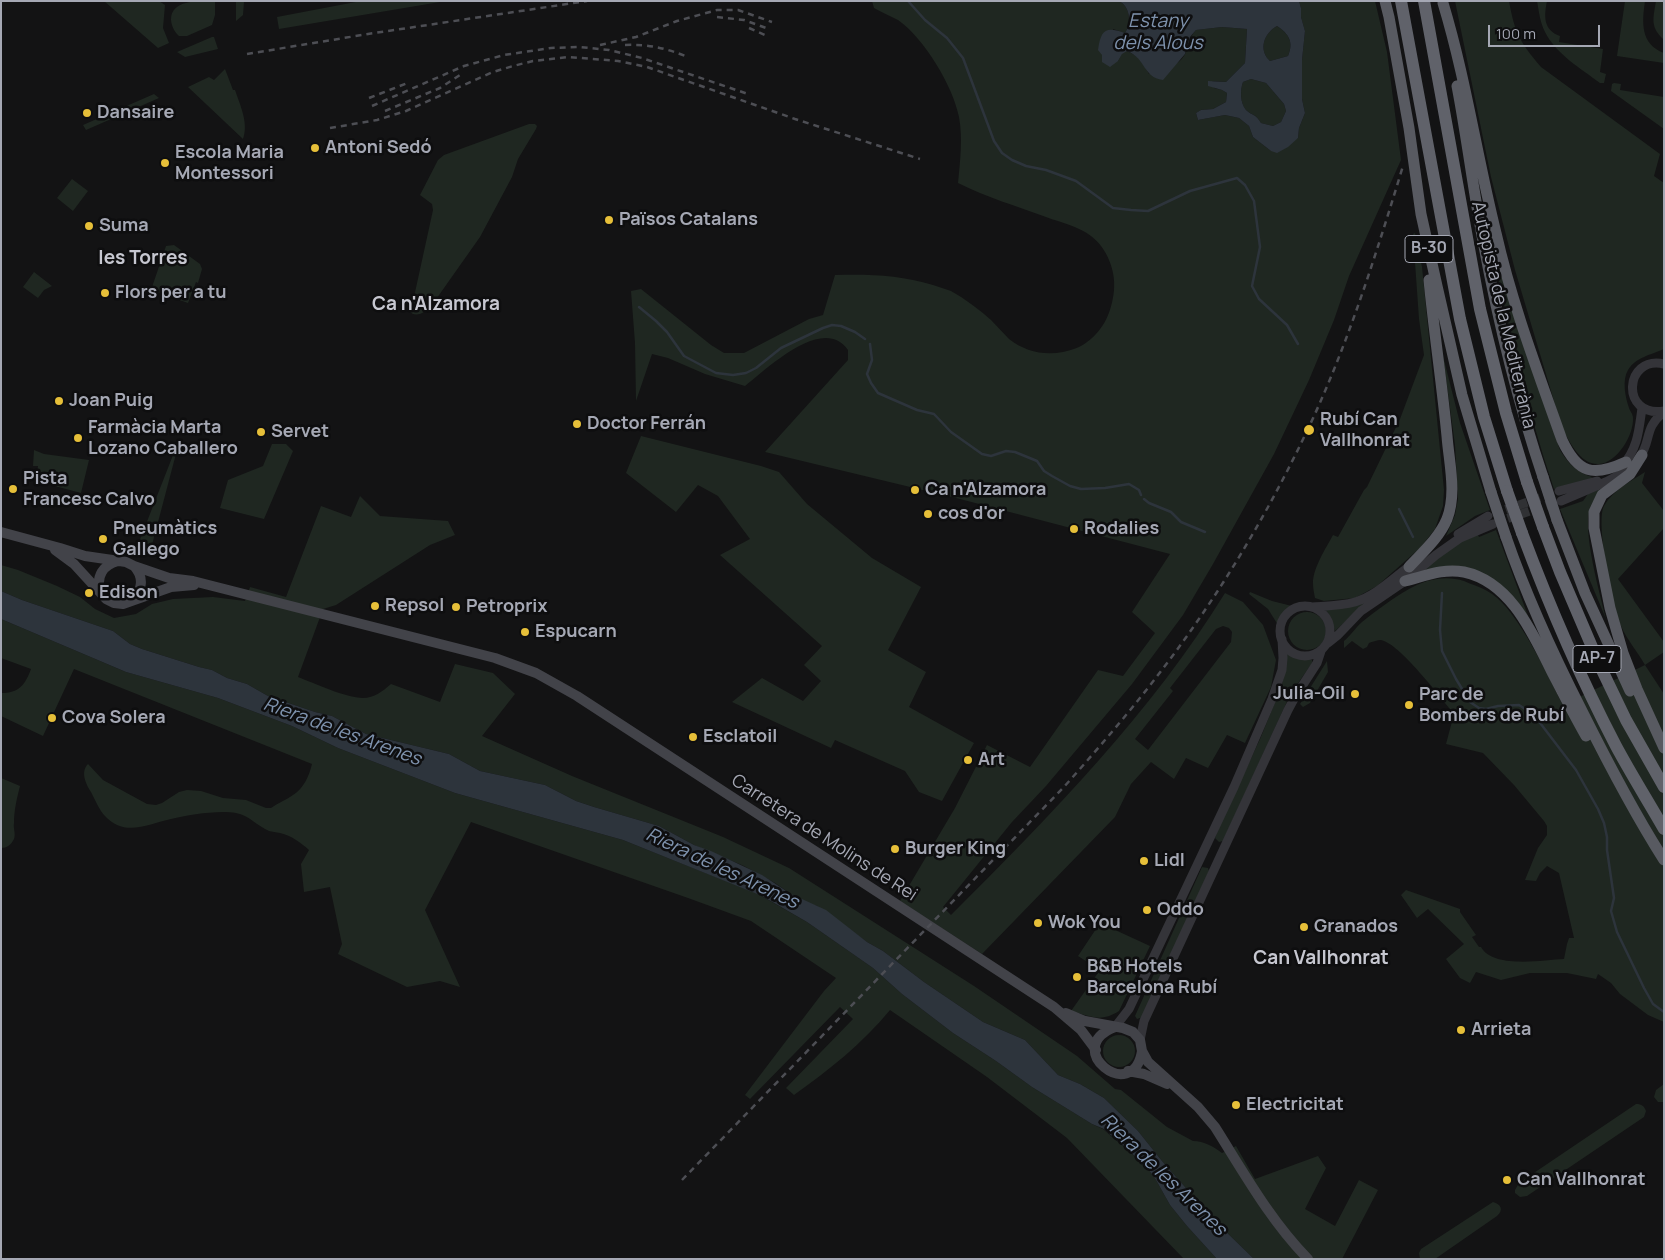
<!DOCTYPE html>
<meta charset="utf-8">
<style>
body{margin:0}
#map{position:relative;width:1665px;height:1260px;overflow:hidden;background:#131314;font-family:Manrope,sans-serif}
canvas{display:block}
.frame{position:absolute;inset:0;border:2px solid #a5a8b4;pointer-events:none}
.scale{position:absolute;left:1488px;top:25px;width:112px;height:22px;box-sizing:border-box;border:2px solid #a5a8b4;border-top:0;padding-left:6px;font-size:15px;line-height:18px;white-space:nowrap;color:#a5a8b4;-webkit-text-stroke:4px #0e0e0f;paint-order:stroke}
</style>
<div id="map">
<canvas width="1665" height="1260"></canvas>
<div class="frame"></div>
<div class="scale">100 m</div>
</div>
<script>
const ctx = document.querySelector('canvas').getContext('2d');
ctx.lineJoin = 'round';
function fill(path, color) {
  ctx.fillStyle = color;
  ctx.fill(path, 'evenodd');
}
function trace(path, color, width, dash) {
  ctx.strokeStyle = color;
  ctx.lineWidth = width;
  ctx.lineCap = dash ? 'butt' : 'round';
  ctx.setLineDash(dash || []);
  ctx.stroke(path);
}
function label(font, color, halo, rows, align = 'center') {
  ctx.font = font + ' Manrope,sans-serif';
  ctx.lineWidth = 5;
  ctx.setLineDash([]);
  ctx.textBaseline = 'middle';
  ctx.strokeStyle = halo;
  ctx.fillStyle = color;
  for (const [text, x, y, turn = 0] of rows) {
    ctx.save();
    ctx.translate(x, y);
    ctx.rotate((+turn || 0) * Math.PI / 180);
    ctx.textAlign = isNaN(turn) ? turn : align;
    if (halo) ctx.strokeText(text, 0, 0);
    ctx.fillText(text, 0, 0);
    ctx.restore();
  }
}
const green = new Path2D(`
 M104 1H159L165 5 163 28 169 43 158 48Z
 M193 1H215V15L212 25 187 36H179C171 29 167 14 177 7 182 3 188 3 193 1Z
 M236 1 244 2 243 15 236 21Z
 M361 1H446L279 29 277 17Z
 M872 1H1118C1130 5 1132 23 1125 33L1113 29 1118 61 1122 53 1127 51C1139 56 1143 63 1149 74 1163 69 1180 67 1186 52 1190 43 1189 38 1196 30L1222 27 1247 29 1245 63 1226 82 1212 81 1214 88 1222 90 1227 93 1226 102 1213 109 1201 110 1196 113 1198 120 1225 115 1239 118 1249 126 1253 137 1271 151 1298 138 1299 128 1305 113 1302 99V60L1305 31 1301 17V8L1299 1H1375L1387 52 1401 160 1349 276 1334 320 1309 380 1274 454 1213 564 1183 615 1132 684 1046 786 1012 822 943 907 951 915C1051 815 1151 713 1225 593L1243 602 1263 625 1276 660 1271 687 1245 743 1227 735 1208 768 1186 758 1174 779 1151 762 1131 784 1115 817 982 954 900 901 955 808 987 745 1030 767 1098 670 1123 676 1155 633 1132 612 1170 554 960 499 765 452 848 360V350C823 314 767 369 745 386L705 374 668 358 652 354 636 401 635 343 631 291 641 289 711 345 724 353H744L809 319 823 315 835 275C869 274 900 275 933 285 939 287 945 289 951 291 965 299 979 309 991 320 997 326 1003 333 1009 339 1024 351 1044 356 1063 352 1071 350 1080 348 1087 342 1104 330 1112 311 1114 290 1116 271 1107 248 1091 236 1078 226 1062 223 1046 217 1016 206 986 197 958 183 960 161 963 139 959 117 953 86 924 38 898 20 890 16 881 12 874 8ZM1223 626 1229 628 1232 632 1231 642 1148 750 1135 739 1173 691 1170 688 1216 629Z
 M1455 1H1509C1515 34 1520 42 1541 67L1660 154 1654 176 1664 183V349C1651 355 1636 357 1628 370 1622 380 1625 397 1629 408 1630 411 1633 414 1633 418 1634 435 1617 463 1599 464 1580 465 1570 442 1562 428L1515 270 1491 177Z
 M1537 1H1547C1544 16 1543 30 1560 36L1559 42 1603 49 1600 72 1606 74 1604 83H1600C1580 68 1556 54 1545 32 1540 22 1539 12 1537 1Z
 M1625 1H1645C1642 22 1640 44 1664 53V63L1617 56Z
 M1656 1H1664V40C1650 27 1653 19 1656 1Z
 M1277 26C1289 34 1294 42 1288 56L1270 61C1258 50 1264 33 1277 26Z
 M212 37H214L218 49 185 57 177 52Z
 M225 69 233 90H235C240 105 249 123 243 139L188 87 209 77 214 80Z
 M1251 79 1266 83 1284 104 1286 111 1281 122 1273 126 1261 123C1255 113 1252 116 1246 110 1240 103 1240 90 1243 82Z
 M1614 83 1621 84 1620 90 1664 97V129L1611 91 1612 84Z
 M154 94 159 98 86 130 83 125Z
 M529 124H535L537 126 536 129 518 159 512 177 480 237 432 305C426 312 416 319 409 311L414 297 433 210 432 204 420 195 438 160 444 155Z
 M72 179 88 191 73 211 57 198Z
 M1487 227 1490 229 1519 329 1560 450C1568 463 1576 472 1592 477L1591 479 1554 489C1525 403 1506 315 1487 227Z
 M1415 233 1422 267 1444 490 1443 506 1435 529 1420 548 1377 586 1355 598 1324 601 1315 598C1314 593 1313 588 1313 583 1313 568 1326 548 1333 535L1338 537 1364 490 1367 487 1400 419 1424 355 1419 319 1413 234Z
 M174 245 200 264 202 269 198 283 196 282 188 303 151 290 166 246Z
 M34 272 52 286 44 290 38 298 23 287Z
 M1443 356 1460 423 1490 510 1475 516 1446 536 1455 515 1458 499 1455 445Z
 M641 436 761 466 779 472 807 504 872 558 921 587 888 650 926 672 909 707 974 743 942 801 919 792 905 771 835 740 831 748 732 702 762 678 803 701 821 681 804 665 822 646 720 555 750 539 718 496 698 485 676 512 626 473Z
 M272 444H286L293 451 264 519 220 508 228 480 263 466Z
 M34 450 44 454 89 460 81 493 36 481 38 466H33Z
 M175 450H177L152 545 139 542Z
 M1645 472 1642 483 1664 511V528L1618 579 1664 642V652L1645 665 1664 694V1022L1648 1015 1620 994 1611 983 1598 974 1596 979 1567 973H1530L1501 980 1476 972 1470 983 1460 978 1446 959 1464 944 1428 909 1417 918 1401 895 1406 890 1460 909V912L1476 935 1472 937 1479 947H1481C1493 969 1543 960 1564 959L1567 944 1569 938H1574L1559 873 1547 866 1540 873 1536 881 1525 880 1538 848 1547 835V826L1544 821 1514 785 1483 753 1446 744 1454 714C1441 698 1399 643 1381 640 1377 640 1372 642 1369 643L1367 647 1363 649 1352 641 1344 648V641C1351 635 1356 627 1362 622 1377 610 1393 598 1409 589 1426 579 1446 575 1464 581 1473 585 1484 588 1492 594 1518 611 1548 676 1563 705L1645 665C1638 652 1627 640 1621 626 1613 608 1595 522 1604 506 1612 491 1631 481 1645 472Z
 M1603 488C1599 494 1593 501 1590 508 1582 531 1600 594 1606 619L1560 509 1583 501 1588 494Z
 M360 496 380 516 448 521 455 535 430 545 336 605 323 609 298 677C314 683 346 698 363 698 374 698 383 691 391 684L440 702 455 664 493 673 515 694 482 736 572 776 723 837 789 868 974 986 1077 1056 1115 1089 1121 1090 1167 1127 1193 1141C1204 1141 1214 1147 1222 1153L1236 1146 1255 1179 1318 1156 1326 1168 1305 1209 1335 1226 1359 1180 1378 1190 1342 1259H1254L1216 1222 1162 1161 1138 1131 1104 1098 1080 1084 1058 1075 1025 1040 983 1022 924 982 883 951 867 942 817 906 807 903 791 894 775 883 744 866 694 845 659 826 594 807 576 801 545 785 480 771 449 754 366 734 332 716 315 712 268 696 247 684 227 678 212 670 199 667 142 649 130 644 113 631 22 600 1 591V565L18 570 57 586 80 597 95 609 114 618 136 614 152 604 173 599 213 597 245 601 250 587 286 597 321 506 351 517Z
 M1496 530 1531 624 1493 579 1423 571 1448 548 1477 533 1479 537Z
 M1250 592 1272 601 1292 606 1284 613 1278 625 1268 609 1249 594Z
 M1365 602 1366 603 1335 631 1330 616 1325 609Z
 M1288 631a19 19 0 1 1 38 0a19 19 0 1 1-38 0Z
 M1 619 126 672 218 698 292 726 338 748 455 793 623 840 758 894 807 922 873 968 902 994 953 1033 996 1061 1032 1087 1092 1124 1103 1129 1146 1166 1156 1180 1170 1205 1187 1226 1217 1259H1184L1067 1138 987 1077 890 1010C862 1044 829 1070 794 1095L786 1088 853 1019 840 1007 750 1099 745 1095 824 991 836 978 751 921 688 898 471 822 425 910 460 987 440 981 407 987 338 954 342 944 330 887 304 892 301 864 309 850C300 842 292 836 280 833 276 832 272 832 269 831 257 826 249 815 236 813 217 810 189 815 171 819 148 824 124 838 104 815 100 811 94 798 91 792 86 784 80 772 88 764L103 780 147 804 156 805 162 803 179 792 187 790 201 791 223 798 246 800 266 808H271C278 803 286 800 293 795 304 788 309 776 312 764L74 669 43 736 1 716V693C19 693 25 685 31 669L1 658Z
 M1288 653 1300 659 1312 660V663L1290 695 1223 841 1219 842 1215 838 1217 832 1260 739 1281 688 1284 676 1286 655Z
 M1327 661 1328 672 1310 703 1303 707 1300 704Z
 M1 778 20 786C17 798 14 810 14 823 13 828 16 834 14 839 11 845 7 848 1 848Z
 M1202 867 1208 868 1209 871 1143 1017 1137 1019 1135 1016Z
 M1100 923 1150 946 1119 1011C1100 1023 1091 1016 1071 1011L1100 970 1078 956Z
 M1103 1051a16 16 0 1 1 32 0a16 16 0 1 1-32 0Z
 M1664 1084V1102H1658L1654 1097 1656 1090Z
 M1636 1104C1642 1104 1644 1106 1646 1111L1644 1117 1527 1196 1520 1197 1515 1193V1190L1519 1183Z
 M1493 1202C1501 1204 1504 1210 1497 1216L1435 1259H1420L1419 1253 1421 1249Z`);
const water = new Path2D(`
 M1118 1H1299L1301 8V17L1305 31 1302 60V99L1305 113 1299 128 1298 138 1288 147 1277 153 1271 151 1253 137 1249 126 1239 118 1225 115 1198 120 1196 113 1201 110 1213 109 1226 102 1227 93 1222 90 1208 86V81L1226 82 1245 63 1247 29 1222 27 1196 30 1190 37 1185 54 1163 80C1142 77 1147 59 1127 51L1122 54 1118 61 1110 67 1102 62V55L1098 50C1101 30 1105 26 1125 33 1132 23 1130 5 1118 1ZM1277 26C1289 34 1294 42 1288 56L1270 61C1258 50 1264 33 1277 26ZM1251 79 1266 83 1284 104 1286 111 1281 122 1273 126 1261 123C1255 113 1252 116 1246 110 1240 103 1240 90 1243 82Z
 M1 591 22 600 113 631 130 644 142 649 199 667 212 670 227 678 247 684 268 696 315 712 332 716 366 734 449 754 480 771 545 785 576 801 594 807 659 826 694 845 711 851 762 875 791 894 826 910 867 942 883 951 924 982 983 1022 1025 1040 1058 1075 1080 1084 1104 1098 1138 1131 1162 1161 1216 1222 1254 1259H1217L1187 1226 1170 1205 1156 1180 1146 1166 1104 1129 1092 1124 1032 1087 996 1061 953 1033 902 994 873 968 807 922 762 896 623 840 455 793 338 748 292 726 218 698 126 672 1 619Z`);
const stream = new Path2D(`
 M908 1 925 20 947 38 963 58 994 141 1002 153 1012 160 1026 166 1046 170 1076 181 1113 208 1131 210 1148 211 1190 191 1237 178 1245 185 1254 201 1260 247 1252 286 1259 299 1287 325 1298 344
 M639 307 656 321 667 332 684 356 716 373 733 375 746 373 756 368 781 348 823 328 832 325 841 326 855 332 865 339
 M870 344 872 360 867 374 871 383 878 393 917 410 934 414 951 432 982 454 991 456 1006 451 1015 452 1037 461 1044 471 1052 476 1070 486 1081 489 1105 488 1129 484 1139 490 1141 495
 M1144 499 1149 503 1171 512 1181 522 1205 532
 M1399 509 1413 537
 M1442 593 1440 630 1442 651 1456 679 1470 702 1479 708 1486 709 1498 706 1519 705 1534 715 1576 770 1598 809 1604 823 1607 837V850L1614 898 1611 911 1617 932 1644 988 1653 1004 1664 1012`);
const tertiaryTunnel = new Path2D(`
 M1493 514 1554 493
 M1495 523 1556 502`);
const tertiary = new Path2D(`
 M1664 411C1620 418 1624 355 1664 364
 M1639 458C1652 442 1643 428 1664 412
 M1622 466C1638 449 1639 429 1642 408
 M1559 491 1597 481
 M1561 501 1608 481 1626 471
 M1458 534 1488 516
 M1280 631a25 25 0 1 1 50 0a25 25 0 1 1-50 0Z
 M1312 607C1326 606 1341 606 1355 602 1378 595 1395 576 1414 563
 M1328 643 1338 635 1361 611 1405 581 1436 555 1460 538 1493 524
 M1115 1027 1129 1009 1234 787 1272 699 1282 670 1283 658 1282 639
 M1140 1040 1144 1021 1288 710 1295 697 1317 663 1321 651`);
const secondary = new Path2D(`
 M1 532 60 548 85 556 126 562 134 566 169 578 193 581 495 658 536 673 577 696 1054 1007 1081 1030 1096 1050
 M55 550 74 564 106 599 114 603 123 604 171 587 194 585
 M100 591C96 576 103 565 118 561
 M132 600C143 590 144 577 134 566
 M1066 1013 1085 1021 1123 1028 1133 1032 1140 1040 1142 1051 1148 1062 1198 1107 1215 1127C1244 1173 1270 1220 1308 1259
 M1115 1027C1060 1048 1133 1106 1142 1051
 M1128 1071 1144 1074 1167 1084`);
const trunk = new Path2D(`
 M1385 1 1389 17 1409 128 1421 214 1437 286 1462 395 1491 492
 M1443 3C1466 79 1477 157 1496 233 1512 304 1538 372 1562 440 1578 474 1593 477 1626 462
 M1457 86C1467 138 1473 189 1483 241 1498 321 1517 400 1543 477
 M1642 455 1630 474 1602 495 1594 512V528L1610 608 1623 653 1637 689 1664 748
 M1557 520 1585 593 1630 691
 M1506 537C1527 598 1554 656 1583 713 1608 763 1634 813 1664 860
 M1409 567C1423 552 1439 538 1447 519 1457 493 1449 463 1447 436 1442 384 1434 332 1429 280
 M1405 581C1425 576 1443 568 1464 572 1511 582 1533 634 1552 672 1563 693 1574 715 1586 736`);
const motorway = new Path2D(`
 M1401 1 1460 319 1484 417 1507 491
 M1424 1 1480 309 1506 413 1527 482
 M1543 527 1560 572 1601 668 1626 720 1664 787
 M1522 533C1549 605 1580 677 1616 746 1631 774 1648 801 1664 829`);
const rail = new Path2D(`
 M717 17 744 20 769 29
 M749 28 767 36
 M600 45 636 37 677 21 717 10H738L772 22
 M625 45C649 44 665 48 688 57
 M247 54 368 34 587 1
 M369 98 410 82
 M372 106 464 66 504 55 551 48 580 47 609 50 642 58 748 94
 M385 111 440 88 463 73
 M330 128 377 120 406 111 493 72 513 66 533 61 568 57 618 61 647 67 795 119 920 159
 M682 1180 1063 788C1096 751 1128 714 1158 675 1220 595 1272 507 1314 416 1351 335 1377 251 1403 166`);
const trunkBridge = new Path2D(`
 M1543 477 1557 520
 M1491 492 1506 537`);
const motorwayBridge = new Path2D(`
 M1527 482 1543 527
 M1507 491 1522 533`);
const markers = [
 [87,113,5,"#e6bf39"],
 [315,148,5,"#e6bf39"],
 [165,163,5,"#e6bf39"],
 [609,220,5,"#e6bf39"],
 [89,226,5,"#e6bf39"],
 [105,293,5,"#e6bf39"],
 [59,401,5,"#e6bf39"],
 [577,424,5,"#e6bf39"],
 [1309,430,6,"#e6bf39"],
 [261,432,5,"#e6bf39"],
 [78,438,5,"#e6bf39"],
 [13,489,5,"#e6bf39"],
 [915,490,5,"#e6bf39"],
 [928,514,5,"#e6bf39"],
 [1074,529,5,"#e6bf39"],
 [103,539,5,"#e6bf39"],
 [89,593,5,"#e6bf39"],
 [375,606,5,"#e6bf39"],
 [456,607,5,"#e6bf39"],
 [525,632,5,"#e6bf39"],
 [1355,694,5,"#e6bf39"],
 [1409,705,5,"#e6bf39"],
 [52,718,5,"#e6bf39"],
 [693,737,5,"#e6bf39"],
 [968,760,5,"#e6bf39"],
 [895,849,5,"#e6bf39"],
 [1144,861,5,"#e6bf39"],
 [1147,910,5,"#e6bf39"],
 [1038,923,5,"#e6bf39"],
 [1304,927,5,"#e6bf39"],
 [1077,977,5,"#e6bf39"],
 [1461,1030,5,"#e6bf39"],
 [1236,1105,5,"#e6bf39"],
 [1507,1180,5,"#e6bf39"]
];
const shields = [
 [1429,249,48],
 [1597,659,48]
];
const shieldNames = [
 ["B-30",1429,249],
 ["AP-7",1597,659]
];
const poiNames = [
 ["Dansaire",97,113],
 ["Antoni Sedó",325,148],
 ["Escola Maria",175,153],
 ["Montessori",175,174],
 ["Països Catalans",619,220],
 ["Suma",99,226],
 ["Flors per a tu",115,293],
 ["Joan Puig",69,401],
 ["Rubí Can",1320,420],
 ["Vallhonrat",1320,441],
 ["Doctor Ferrán",587,424],
 ["Farmàcia Marta",88,428],
 ["Lozano Caballero",88,449],
 ["Servet",271,432],
 ["Pista",23,479],
 ["Francesc Calvo",23,500],
 ["Ca n'Alzamora",925,490],
 ["cos d'or",938,514],
 ["Pneumàtics",113,529],
 ["Gallego",113,550],
 ["Rodalies",1084,529],
 ["Edison",99,593],
 ["Repsol",385,606],
 ["Petroprix",466,607],
 ["Espucarn",535,632],
 ["Julia-Oil",1345,694,"right"],
 ["Parc de",1419,695],
 ["Bombers de Rubí",1419,716],
 ["Cova Solera",62,718],
 ["Esclatoil",703,737],
 ["Art",978,760],
 ["Burger King",905,849],
 ["Lidl",1154,861],
 ["Oddo",1157,910],
 ["Wok You",1048,923],
 ["Granados",1314,927],
 ["B&B Hotels",1087,967],
 ["Barcelona Rubí",1087,988],
 ["Arrieta",1471,1030],
 ["Electricitat",1246,1105],
 ["Can Vallhonrat",1517,1180]
];
const streetNames = [
 ["Autopista de la Mediterrània",1503,315,77],
 ["Carretera de Molins de Rei",824,838,33]
];
const waterNames = [
 ["Estany",1158,22],
 ["dels Alous",1158,44],
 ["Riera de les Arenes",342,732,20],
 ["Riera de les Arenes",722,869,25],
 ["Riera de les Arenes",1163,1175,44]
];
const neighbourhoodNames = [
 ["les Torres",143,259],
 ["Ca n'Alzamora",436,305],
 ["Can Vallhonrat",1321,959]
];
fill(green, '#1f2721');
fill(water, '#2d343c');
trace(stream, '#2d343c', 2.5);
trace(tertiaryTunnel, '#303134', 9, [9, 4.5]);
trace(tertiary, '#343439', 9);
trace(secondary, '#424349', 10);
trace(trunk, '#585a61', 11);
trace(motorway, '#60626a', 12);
trace(rail, '#4d4e54', 2.5, [6, 5]);
trace(trunkBridge, '#585a61', 11);
trace(motorwayBridge, '#60626a', 12);
for (const [x, y, r, color] of markers) {
  const dot = new Path2D();
  dot.arc(x, y, r, 0, 2 * Math.PI);
  ctx.fillStyle = color;
  ctx.fill(dot);
  trace(dot, '#0e0e0f', 2);
}
for (const [x, y, w] of shields) {
  const box = new Path2D();
  box.roundRect(x - w / 2, y - 13.5, w, 27, 4);
  ctx.fillStyle = '#0e0e0f';
  ctx.fill(box);
  trace(box, '#a5a8b4', 1);
}
label('bold 16px', '#a5a8b4', null, shieldNames);
label('bold 18px', '#a5a8b4', '#0e0e0f', poiNames, 'left');
label('18px', '#a5a8b4', '#0e0e0f', streetNames);
label('italic 19px', '#7e92ad', '#0e0e0f', waterNames);
label('bold 19px', '#c6c7d0', '#0e0e0f', neighbourhoodNames);
</script>
